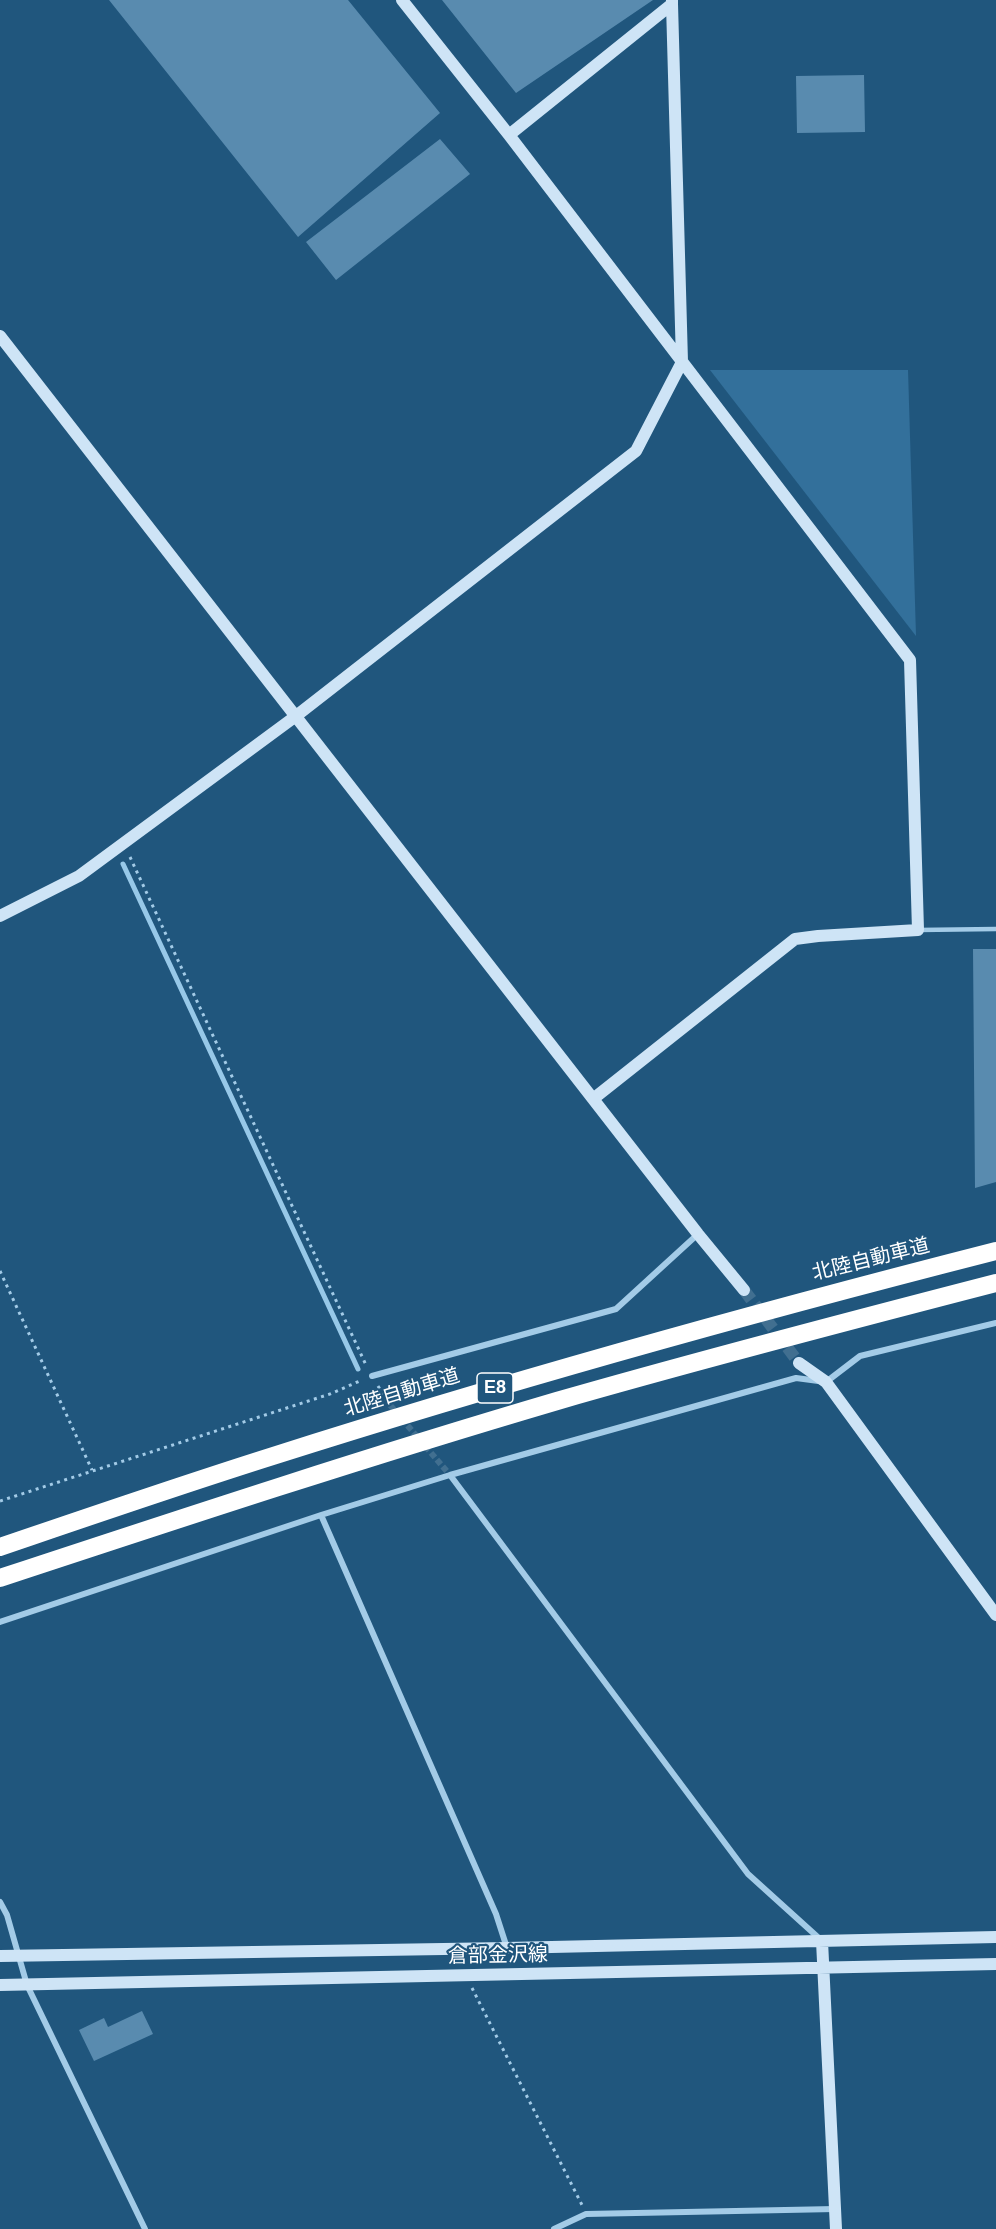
<!DOCTYPE html>
<meta charset="utf-8">
<style>
body{margin:0}
canvas{display:block;background:#20567d}
</style>
<canvas width="996" height="2229"></canvas>
<script>
const ctx = document.querySelector('canvas').getContext('2d');
ctx.lineJoin = 'round';
function fill(path, color) {
  ctx.fillStyle = color;
  ctx.fill(path, 'evenodd');
}
function trace(path, color, width, dash) {
  ctx.strokeStyle = color;
  ctx.lineWidth = width;
  ctx.lineCap = dash ? 'butt' : 'round';
  ctx.setLineDash(dash || []);
  ctx.stroke(path);
}
function label(font, color, halo, rows, align = 'center') {
  ctx.font = font + ' Helvetica,"Noto Sans JP",sans-serif';
  ctx.lineWidth = 4.5;
  ctx.setLineDash([]);
  ctx.textBaseline = 'middle';
  ctx.strokeStyle = halo;
  ctx.fillStyle = color;
  for (const [text, x, y, turn = 0] of rows) {
    ctx.save();
    ctx.translate(x, y);
    ctx.rotate((+turn || 0) * Math.PI / 180);
    ctx.textAlign = isNaN(turn) ? turn : align;
    if (halo) ctx.strokeText(text, 0, 0);
    ctx.fillText(text, 0, 0);
    ctx.restore();
  }
}
const green = new Path2D(`
 M710 370H908L916 636Z`);
const stream = new Path2D(`
 M123 864 358 1369`);
const building = new Path2D(`
 M109 0H348L440 113 298 237Z
 M442 0H653L516 93Z
 M864 75 865 132 797 133 796 76Z
 M440 139 470 174 336 280 306 242Z
 M973 949H996V1182L975 1188Z
 M142 2011 153 2034 94 2061 79 2030 104 2018 108 2027Z`);
const streetTunnel = new Path2D(`
 M390 1405 450 1475`);
const secondaryTunnel = new Path2D(`
 M744 1290 799 1363`);
const path = new Path2D(`
 M130 857 366 1365
 M0 1271 92 1470
 M378 1386 387 1401
 M0 1501 330 1394 362 1380
 M472 1988 582 2205`);
const lane = new Path2D(`
 M918 930 996 929`);
const street = new Path2D(`
 M372 1376 616 1309 698 1234
 M450 1475 748 1874 821 1940
 M321 1515 496 1914 507 1948
 M0 1622 321 1515 450 1475 796 1378 826 1382 860 1356 996 1323
 M0 1902 7 1915 27 1985 145 2229
 M554 2229 586 2214 835 2209`);
const secondary = new Path2D(`
 M402 0 509 135 910 660 918 930 818 936 795 939 593 1099
 M509 135 672 4V0
 M0 336 698 1234 744 1290
 M0 916 79 876 296 716 636 451 682 362 672 4
 M799 1363 826 1382 996 1615
 M822 1941 836 2229
 M0 1956 507 1948 996 1937
 M0 1985 996 1964`);
const highway = new Path2D(`
 M0 1547C91 1516 181 1485 273 1456 512 1380 753 1313 996 1251
 M0 1578C185 1517 370 1456 557 1401 703 1359 849 1321 996 1283`);
const shields = [
 [495,1388,36]
];
const shieldNames = [
 ["E8",495,1388]
];
const streetNames = [
 ["北陸自動車道",871,1260,-14],
 ["北陸自動車道",402,1393,-17],
 ["倉部金沢線",498,1956,-1]
];
fill(green, '#33709b');
trace(stream, '#97c8e8', 5);
fill(building, '#598baf');
trace(streetTunnel, '#416f90', 6, [6, 3]);
trace(secondaryTunnel, '#416f90', 12, [12, 6]);
trace(path, '#a3cbe7', 3, [3, 4.5]);
trace(lane, '#a3cbe7', 4.5);
trace(street, '#a3cbe7', 6);
trace(secondary, '#cee4f6', 12);
trace(highway, '#fff', 18);
for (const [x, y, w] of shields) {
  const box = new Path2D();
  box.roundRect(x - w / 2, y - 15, w, 30, 4.5);
  ctx.fillStyle = '#20567d';
  ctx.fill(box);
  trace(box, '#fff', 1.5);
}
label('bold 18px', '#fff', null, shieldNames);
label('20px', '#fff', '#20567d', streetNames);
</script>
